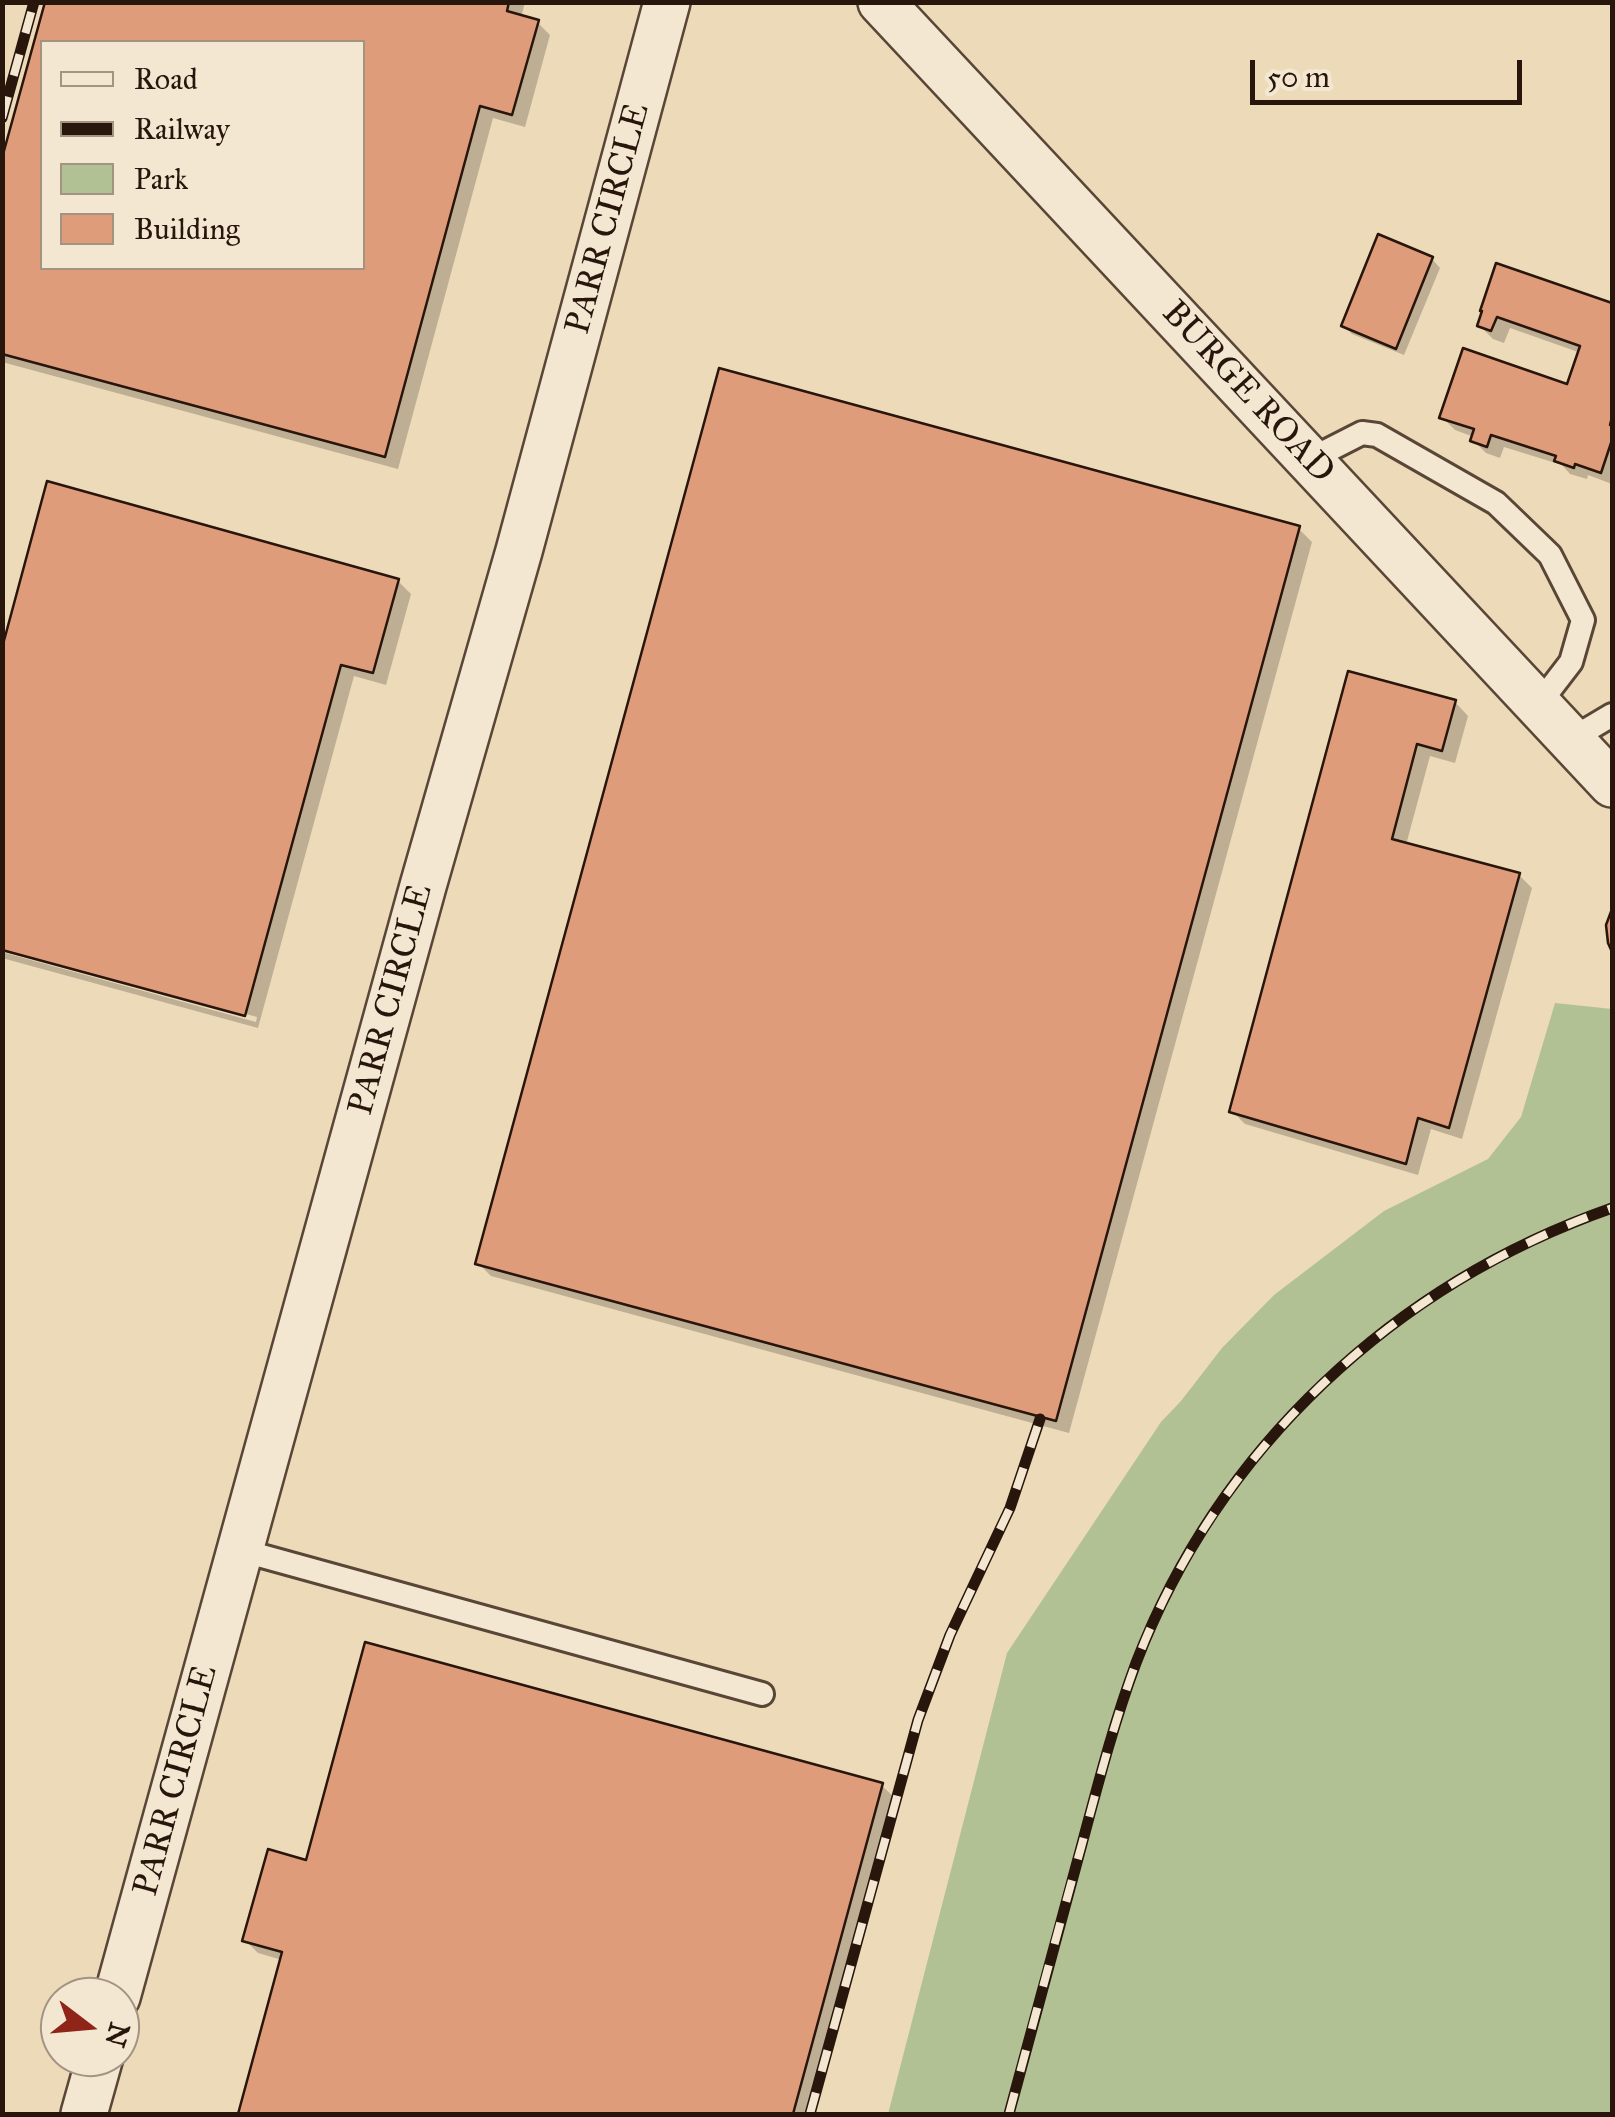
<!DOCTYPE html>
<style>
body{margin:0}
#map{position:relative;width:1615px;height:2117px;overflow:hidden;background:#eddab9;font-family:"IM FELL Great Primer",serif}
canvas{display:block}
.frame{position:absolute;inset:0;border:5px solid #28150c;pointer-events:none}
.legend{position:absolute;left:40px;top:40px;width:325px;height:230px;box-sizing:border-box;background:#f3e7d2;border:2px solid #a29383;margin:0;padding:12px 18px;list-style:none;font-size:30px;color:#28150c}
.legend li{display:flex;align-items:center;gap:20px;height:50px}
.legend b{width:50px;border:2px solid #a29383}
.north{position:absolute;left:40px;top:1977px;width:100px;height:100px;box-sizing:border-box;background:#f3e7d2;border:2px solid #a29383;border-radius:50%;rotate:106deg;font-size:28px;font-weight:700;line-height:40px;text-align:center;color:#28150c}
.north::after{content:'';display:block;margin:auto;width:35px;height:45px;background:#8f2418;clip-path:polygon(50% 0,100% 100%,50% 72%,0 100%)}
.scale{position:absolute;left:1250px;top:60px;width:272px;height:45px;box-sizing:border-box;border:5px solid #28150c;border-top:0;padding-left:12px;font-size:30px;line-height:35px;white-space:nowrap;color:#28150c;-webkit-text-stroke:8px #f3e7d2;paint-order:stroke}
</style>
<div id="map">
<canvas width="1615" height="2117"></canvas>
<div class="frame"></div>
<ul class="legend">
<li><b style="height:12px;background:#f3e7d2"></b>Road</li>
<li><b style="height:12px;background:#28150c"></b>Railway</li>
<li><b style="height:28px;background:#b2c194"></b>Park</li>
<li><b style="height:28px;background:#df9c7a"></b>Building</li>
</ul>
<div class="north">N</div>
<div class="scale">50 m</div>
</div>
<script>
const ctx = document.querySelector('canvas').getContext('2d');
ctx.lineJoin = 'round';
function fill(path, color) {
  ctx.fillStyle = color;
  ctx.fill(path, 'evenodd');
}
function trace(path, color, width, dash) {
  ctx.strokeStyle = color;
  ctx.lineWidth = width;
  ctx.lineCap = dash ? 'butt' : 'round';
  ctx.setLineDash(dash || []);
  ctx.stroke(path);
}
function label(font, color, halo, rows, align = 'center') {
  ctx.font = font + ' "IM FELL Great Primer",serif';
  ctx.lineWidth = 9;
  ctx.setLineDash([]);
  ctx.textBaseline = 'middle';
  ctx.strokeStyle = halo;
  ctx.fillStyle = color;
  for (const [text, x, y, turn = 0] of rows) {
    ctx.save();
    ctx.translate(x, y);
    ctx.rotate((+turn || 0) * Math.PI / 180);
    ctx.textAlign = isNaN(turn) ? turn : align;
    if (halo) ctx.strokeText(text, 0, 0);
    ctx.fillText(text, 0, 0);
    ctx.restore();
  }
}
const green = new Path2D(`
 M1555 1003 1612 1009V2114H888L1007 1653 1161 1422 1181 1401 1222 1348 1274 1295 1384 1211 1488 1159 1521 1117Z`);
const shadow = new Path2D(`
 M47 2H525L521 18 537 22 550 35 525 127 493 118 398 469 2 362V168ZM42 42H362V268H42Z
 M1432 259 1440 268 1404 355 1352 334 1344 326Z
 M1497 266 1612 306V484L1588 475 1587 479 1570 474 1562 465 1504 447 1500 458 1486 453 1473 440 1474 437 1455 430 1442 417 1568 387 1581 353 1510 328 1504 343 1493 339 1480 326Z
 M1298 528 1312 542 1069 1433 491 1276 478 1263Z
 M398 581 411 594 386 685 354 676 258 1028 2 958V952L256 1022 257 1017 2 947Z
 M1350 674 1455 702 1468 716 1455 763 1430 756 1406 845 1519 875 1532 888 1462 1139 1431 1129 1418 1175 1245 1124 1232 1111Z
 M881 1785 895 1798 809 2114H240L282 1960 258 1953 245 1940 308 1863Z`);
const building = new Path2D(`
 M45 2H509L507 11 539 20 512 115 480 106 385 457 2 354V158ZM42 42H362V268H42Z
 M1378 234 1433 257 1396 349 1341 326Z
 M1496 263 1612 303V417L1610 425 1612 426V440L1601 473 1575 464 1574 468 1554 461 1556 456 1491 435 1487 447 1470 441 1474 429 1439 418 1463 348 1567 384 1580 346 1497 317 1491 331 1477 326 1482 311H1480Z
 M719 368 1300 526 1056 1421 475 1264Z
 M47 481 399 579 373 673 341 665 245 1016 2 950V648Z
 M1348 671 1456 700 1442 751 1417 744 1392 839 1520 873 1449 1128 1418 1118 1406 1164 1229 1112Z
 M1612 909V952L1608 943 1606 925Z
 M365 1642 883 1783 793 2114H238L282 1952 242 1941 268 1849 306 1860Z`);
const service = new Path2D(`
 M1309 460 1362 433 1377 435 1496 503 1550 555 1583 620 1571 662 1538 705
 M1570 740 1612 715
 M240 1550 762 1694`);
const minor = new Path2D(`
 M881 2 1612 784
 M117 1997 423 886 519 551 667 2
 M84 2114 100 2057`);
const rail = new Path2D(`
 M2 118 34 2
 M810 2114 918 1720 950 1635 1010 1508 1040 1419
 M1009 2114C1033 2024 1057 1934 1082 1844 1098 1784 1114 1722 1136 1663 1219 1447 1395 1284 1612 1208`);
const streetNames = [
 ["PARR CIRCLE",609,219,-75],
 ["BURGE ROAD",1247,393,47],
 ["PARR CIRCLE",392,1000,-75],
 ["PARR CIRCLE",177,1781,-75]
];
fill(green, '#b2c194');
fill(shadow, '#0003');
fill(building, '#df9c7a');
trace(building, '#28150c', 2.5);
trace(service, '#594637', 28);
trace(minor, '#594637', 50);
trace(service, '#f3e7d2', 22);
trace(minor, '#f3e7d2', 45);
trace(rail, '#28150c', 11);
trace(rail, '#f3e7d2', 8, [22]);
label('35px', '#28150c', '#f3e7d2', streetNames);
</script>
